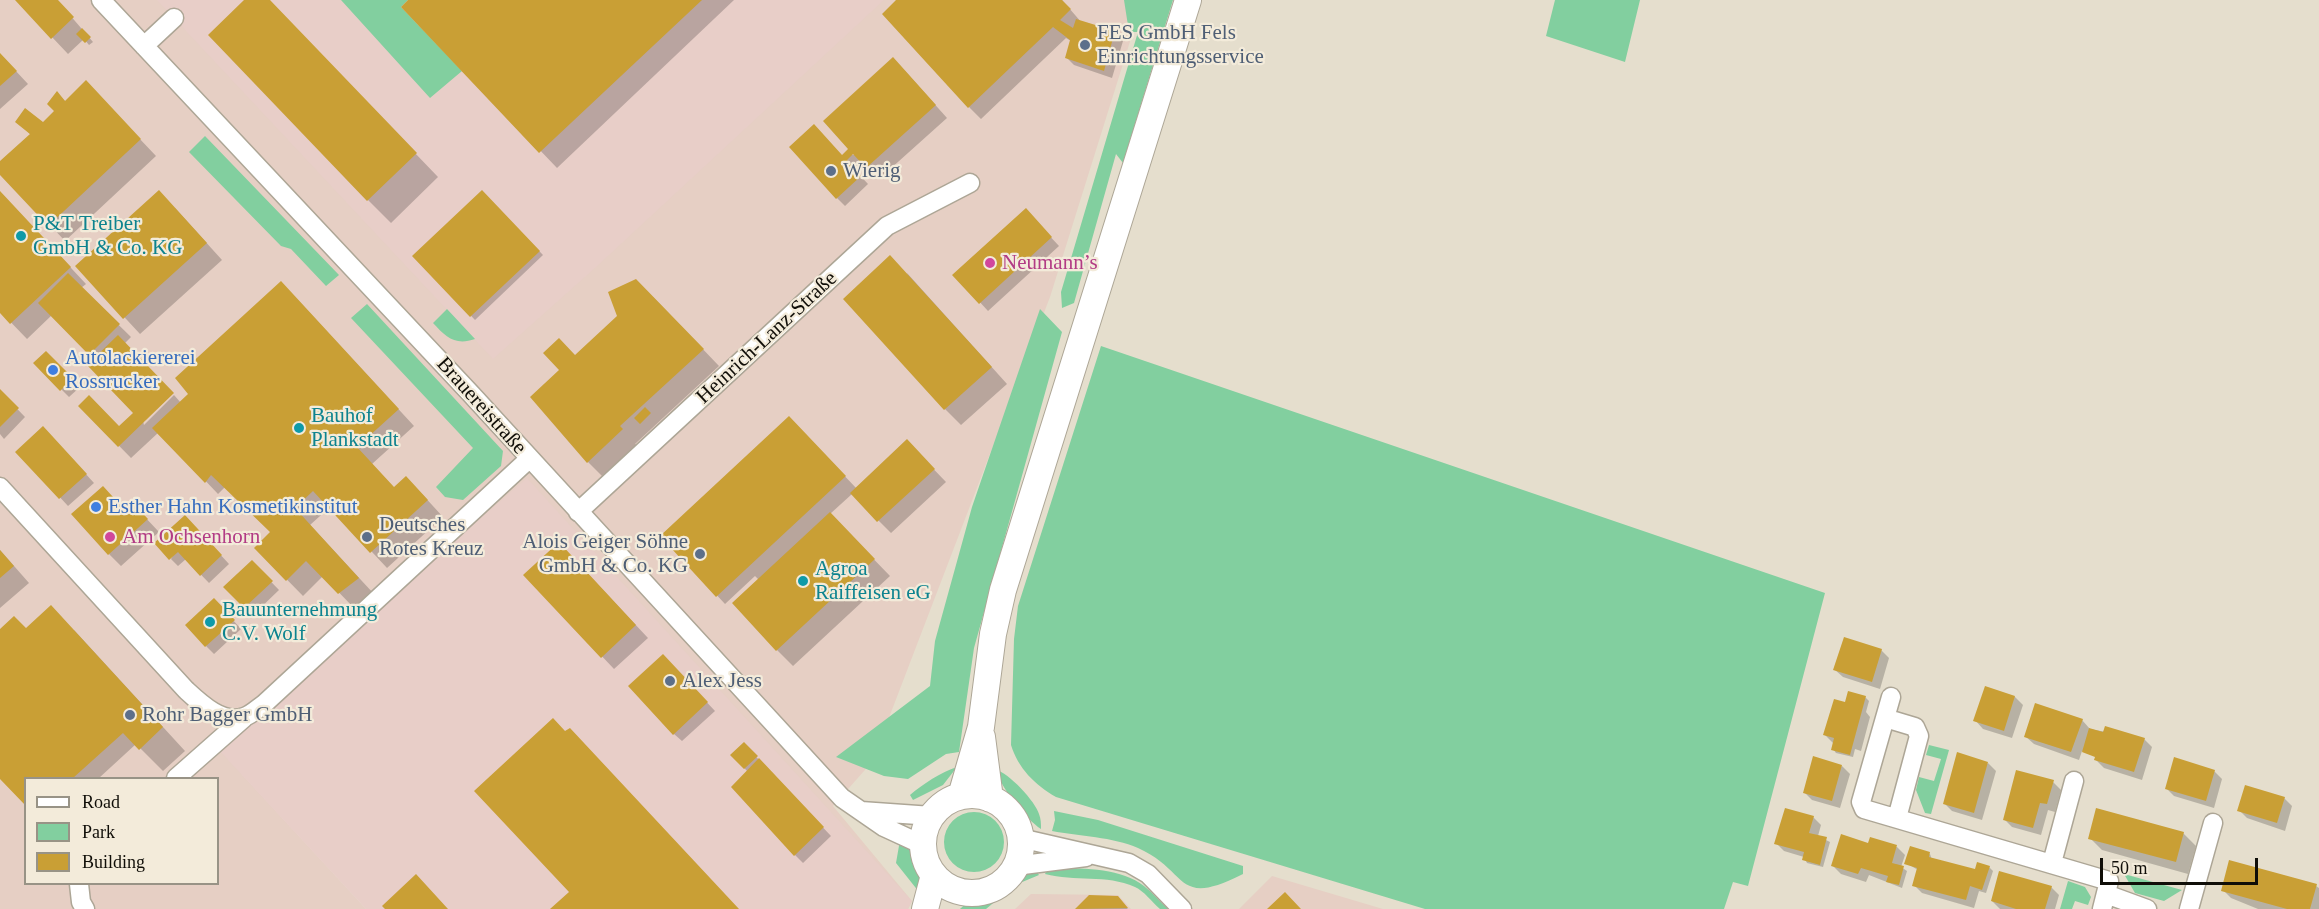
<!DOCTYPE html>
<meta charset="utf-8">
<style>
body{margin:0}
#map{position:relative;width:2319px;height:909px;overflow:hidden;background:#e5decd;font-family:"Times New Roman",serif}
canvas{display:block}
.legend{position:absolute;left:24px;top:777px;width:195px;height:108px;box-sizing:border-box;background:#f3ebda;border:2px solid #989386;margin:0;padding:8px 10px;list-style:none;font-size:18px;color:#100e08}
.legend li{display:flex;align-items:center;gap:12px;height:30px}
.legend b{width:30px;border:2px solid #989386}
.scale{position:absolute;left:2100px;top:858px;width:158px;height:27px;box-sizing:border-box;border:3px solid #100e08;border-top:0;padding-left:8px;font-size:18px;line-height:21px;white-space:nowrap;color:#100e08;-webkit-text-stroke:4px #f3ebda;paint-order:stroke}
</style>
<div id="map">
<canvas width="2319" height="909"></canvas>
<ul class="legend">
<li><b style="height:8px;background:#fff"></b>Road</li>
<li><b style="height:16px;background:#82cf9f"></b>Park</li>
<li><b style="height:16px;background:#c99f35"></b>Building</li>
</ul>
<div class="scale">50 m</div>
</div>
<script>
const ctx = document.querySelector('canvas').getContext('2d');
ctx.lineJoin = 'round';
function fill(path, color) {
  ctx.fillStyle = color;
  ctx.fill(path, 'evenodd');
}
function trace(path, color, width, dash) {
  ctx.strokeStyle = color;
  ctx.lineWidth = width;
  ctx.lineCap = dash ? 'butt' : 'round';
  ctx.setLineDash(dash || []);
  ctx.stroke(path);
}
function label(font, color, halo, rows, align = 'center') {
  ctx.font = font + ' "Times New Roman",serif';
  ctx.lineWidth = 4.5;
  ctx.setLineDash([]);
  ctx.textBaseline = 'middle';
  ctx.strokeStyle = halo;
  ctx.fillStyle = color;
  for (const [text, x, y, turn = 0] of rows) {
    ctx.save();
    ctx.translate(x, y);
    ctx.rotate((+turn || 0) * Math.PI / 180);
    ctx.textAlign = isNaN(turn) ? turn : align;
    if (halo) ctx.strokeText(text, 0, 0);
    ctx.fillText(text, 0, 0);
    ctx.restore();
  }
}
const commercial = new Path2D(`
 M0 0H1143L1050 297 872 762 833 806 912 901 908 909 241 773 366 909H0ZM26 778H218V884H26Z
 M1272 876 1383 909H1239Z
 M1031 894 1118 895 1131 909H1015Z`);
const industrial = new Path2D(`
 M157 0H884L595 268 493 359Z
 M527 478 912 901 908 909H366L216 747Z`);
const green = new Path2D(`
 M341 0H408L401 7 462 71 430 98Z
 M1124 0H1173L1123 163 1116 154 1074 303 1062 308 1061 292 1138 32H1129Z
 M1555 0H1640L1625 62 1546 36Z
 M205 136 339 275 326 286 291 249 281 246 189 152Z
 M367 304 503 451 501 466 463 500 445 497 436 487 473 448 351 318Z
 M447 309 475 339C455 346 446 337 433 323Z
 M1040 309 1062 332 974 648 959 752 946 754 908 779 884 776 836 757 930 686 935 641 972 507Z
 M1101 346 1825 593 1748 886 1733 882 1724 909H1425L1056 797C1035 785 1018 768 1011 745L1014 639 1018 606Z
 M1929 745 1949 750 1931 814 1925 813 1916 790 1919 777 1934 781 1941 759 1926 755Z
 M957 767 943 785 913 800 910 795C923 784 941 772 957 767Z
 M996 770C1008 772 1036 802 1039 814 1041 819 1041 824 1041 829 1026 819 1001 788 996 770Z
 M1054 811 1098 820 1243 866V874C1174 909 1190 871 1138 848 1113 837 1079 836 1052 831L1055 820Z
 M944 842a30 30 0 1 1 60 0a30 30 0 1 1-60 0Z
 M900 840C924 853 923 872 923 897L896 863Z
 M1048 868C1078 868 1120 867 1144 886 1153 893 1160 902 1168 909H1160C1152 902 1144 891 1135 887 1106 874 1075 882 1045 874Z
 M1036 871 1039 875 1015 885 986 909H960C971 897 988 896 1003 889 1015 882 1022 874 1036 871Z
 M2124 874 2182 890 2164 901 2135 893Z
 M2068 881 2085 887 2091 897 2088 905 2075 901 2072 909H2060Z`);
const shadow = new Path2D(`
 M17 0H57L93 42 89 45 84 39 68 54Z
 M246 0H268L438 177 391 223 368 200Z
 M410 0H734L557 168 403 7Z
 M898 0H1062L1082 23 1115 33 1123 41 1112 78 1074 65 1066 57 1071 41 1066 38 981 119 969 107Z
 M0 54 28 84 0 109Z
 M905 71 947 118 879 179 862 161 854 169 868 184 845 206 837 198 842 156 848 151 853 155 855 154Z
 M57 93 66 102 102 99 156 156 65 241 0 172V163L31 135 17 121 44 123 56 111Z
 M0 192 86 284 81 288 131 337 124 344 144 425 174 395 181 403 297 299 414 426 372 464 394 488 422 494 443 517 387 568 330 507 310 525 374 594 355 609 323 576 303 596 256 548 272 532 225 487 218 494 159 432 131 458 80 406 120 428 136 413 95 359 52 315 27 339 0 311Z
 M482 192 543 255 475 320 415 256Z
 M175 208 222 260 140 334 77 266Z
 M1033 218 1059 246 988 311 955 275Z
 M907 273 1007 384 961 425 945 409Z
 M653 297 719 366 635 444 638 446 604 478 588 462 561 370Z
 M46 353 80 387 69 397 35 363Z
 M0 391 25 417 4 439 0 434Z
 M801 430 857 489 919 454 946 482 891 533 852 494 830 514 890 576 793 666 777 650 759 580 755 576 725 604 662 536Z
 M51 436 94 483 68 506 18 452Z
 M124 510 143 515 159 532 121 566 109 554Z
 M193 525 229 564 209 583 186 559 178 566 171 559Z
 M0 550 29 583 0 608Z
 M571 556 648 638 614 669 525 575Z
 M252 562 279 590 253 615 225 587Z
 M222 608 241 629 214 654 206 646Z
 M74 630 185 751 163 771 136 744 99 778 0 776V631Z
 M1881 650 1889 658 1880 689 1843 677 1834 669Z
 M671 664 715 711 682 741 674 734Z
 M1986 688 2015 697 2023 705 2012 738 1983 729 1975 720Z
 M1865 697 1869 701 1866 712 1870 717 1861 751 1855 749 1853 757 1836 753 1833 749V743L1825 735 1850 705Z
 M2082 720 2090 729 2144 739 2152 747 2142 780 2104 768 2096 760 2102 759 2082 751 2079 760 2034 744 2025 736Z
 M744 744 831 836 803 863 795 855 748 772 732 755Z
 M1988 763 1996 771 1982 820 1952 811 1944 803Z
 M1842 766 1850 774 1840 808 1812 800 1804 792Z
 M2214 771 2222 779 2214 808 2174 796 2166 788Z
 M2053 782 2061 790 2055 812 2048 810 2041 835 2012 827 2004 819Z
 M2284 798 2292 806 2285 831 2247 818 2239 810Z
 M1813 817 1821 825 1818 836 1830 842 1823 867 1807 863 1804 857 1784 851 1776 843Z
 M2183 833 2196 846 2188 874 2102 850 2090 838Z
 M1871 839 1897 847 1905 855 1901 867 1907 871 1902 888 1869 875 1866 882 1841 874 1833 866 1869 845Z
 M1930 854 1932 860 1974 870 1989 867 1993 871 1986 893 1979 891 1974 908 1922 893 1914 885 1918 870 1906 863Z
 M2316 886 2319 888V909H2258L2231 898 2223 890Z
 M2051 887 2059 895 2055 909H2000L1992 901Z
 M1089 897 1117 898 1128 909H1077Z`);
const building = new Path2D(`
 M15 0H58L74 17 51 39Z
 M244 0H270L417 153 367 201 208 35Z
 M408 0H702L539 153 401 7Z
 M896 0H1062L1071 9 1060 20 1073 28 1076 19 1115 31 1104 71 1065 58 1070 40 1053 27 968 108 882 14Z
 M82 28 91 37 85 43 76 34Z
 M0 53 17 71 0 86Z
 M893 57 936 105 866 168 853 154 847 160 861 176 836 199 789 147 814 124 842 155 848 149 823 121Z
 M86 80 141 139 48 226 0 175V161L30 134 15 122 25 108 43 122 54 111 47 104 57 91 65 101Z
 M159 190 207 243 123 319 75 266Z
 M482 190 540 251 470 317 412 256Z
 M0 191 71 267 10 324 0 313Z
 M1026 208 1052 237 979 304 952 275Z
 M890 255 992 367 944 410 843 299Z
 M68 273 120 324 89 355 38 303Z
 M636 279 704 349 620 426 623 429 587 463 530 397 559 370 543 353 559 338 575 355 617 316 608 292Z
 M281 281 399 409 357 447 394 487 406 476 428 500 370 553 313 491 295 508 359 578 338 594 306 561 286 581 254 548 270 532 211 475 205 483 152 428 188 394 175 378Z
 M118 335 174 393 118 447 78 406 89 395 119 426 133 413 87 365Z
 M46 351 73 378 60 391 33 363Z
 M0 389 19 408 0 427Z
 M645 407 651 413 640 424 634 418Z
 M789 416 846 476 716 597 660 536Z
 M43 426 87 474 59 499 15 452Z
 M907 439 935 469 877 522 850 493Z
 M103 486 123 508 131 501 148 519 108 555 71 514Z
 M830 512 875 559 776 651 732 603Z
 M185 515 222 555 200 576 178 552 169 560 154 543Z
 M559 542 636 625 601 658 523 575Z
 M0 550 14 566 0 578Z
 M252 560 273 581 244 608 223 587Z
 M214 598 235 620 205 647 185 625Z
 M51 605 163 727 139 750 123 733 73 778H26V806L0 779V629L14 616 26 628Z
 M1844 637 1882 649 1872 682 1833 670Z
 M663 654 708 702 673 735 628 686Z
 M1985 686 2015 696 2004 731 1973 721Z
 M1848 691 1866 696 1850 755 1831 750 1834 738 1823 735 1834 699 1845 702Z
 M2035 703 2083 719 2071 752 2024 737Z
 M553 718 565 731 570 728 739 909H550L569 892 474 791Z
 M2105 726 2145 738 2134 772 2094 760 2095 757 2082 752 2089 728 2103 732Z
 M744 742 758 756 744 769 730 755Z
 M1957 752 1988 762 1974 813 1943 804Z
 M1813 756 1842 765 1832 801 1803 793Z
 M2174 757 2215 770 2206 801 2165 789Z
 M759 758 824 827 794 856 731 787Z
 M2016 770 2054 780 2047 804 2040 803 2033 828 2003 820Z
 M2245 785 2285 797 2277 823 2237 811Z
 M1785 808 1814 816 1809 833 1827 837 1820 865 1802 860 1804 852 1774 844Z
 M2096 808 2184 832 2176 862 2088 839Z
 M1841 834 1868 843 1870 837 1897 845 1892 863 1904 866 1899 885 1886 882 1888 876 1861 868 1858 874 1831 866Z
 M1910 846 1930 852 1929 857 1975 869 1977 862 1990 866 1982 890 1970 886 1966 900 1912 886 1917 868 1904 864Z
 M2229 860 2317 884 2310 909H2287L2221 891Z
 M1999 871 2052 886 2045 909H2016L1991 901Z
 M416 874 448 909H385L382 906Z
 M1285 892 1301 909H1267Z
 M1089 895 1118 896 1128 908 1075 909Z`);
const street = new Path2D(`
 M101 0 472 395 842 798 884 827 923 845
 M144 46 174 18
 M0 487 186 690C200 703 223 725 244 717 251 715 258 708 264 704L529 459
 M578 512 887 226 970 183
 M1885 718 1891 697
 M176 778 244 718
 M861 811 932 816
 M1897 818 1919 736 1915 727 1885 718 1861 802 1864 809 2109 881 2102 909
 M1020 838 1129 863 1148 874 1182 909
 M2052 863 2074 781
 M1015 866 1086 857
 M79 884 81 902 85 909
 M2106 894 2147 909
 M2189 909 2213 823`);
const secondary = new Path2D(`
 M982 737 990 799
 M923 844a49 49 0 1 1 98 0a49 49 0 1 1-98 0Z
 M961 796 981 727 993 634 1003 590 1188 0
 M925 909 934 875`);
const markers = [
 [1085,45,6,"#5c6f8a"],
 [831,171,6,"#5c6f8a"],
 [21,236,6,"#0f9aa8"],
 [990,263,6,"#d1479c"],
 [53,370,6,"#3f7fe0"],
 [299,428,6,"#0f9aa8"],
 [96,507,6,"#3f7fe0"],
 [110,537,6,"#d1479c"],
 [367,537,6,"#5c6f8a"],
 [700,554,6,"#5c6f8a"],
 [803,581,6,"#0f9aa8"],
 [210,622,6,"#0f9aa8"],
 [670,681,6,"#5c6f8a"],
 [130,715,6,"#5c6f8a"]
];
const serviceNames = [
 ["FES GmbH Fels",1097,33],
 ["Einrichtungsservice",1097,57],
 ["Wierig",843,171],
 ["Deutsches",379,525],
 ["Rotes Kreuz",379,549],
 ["Alois Geiger Söhne",688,542,"right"],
 ["GmbH & Co. KG",688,566,"right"],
 ["Alex Jess",682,681],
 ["Rohr Bagger GmbH",142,715]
];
const cultureNames = [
 ["P&T Treiber",33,224],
 ["GmbH & Co. KG",33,248],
 ["Bauhof",311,416],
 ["Plankstadt",311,440],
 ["Agroa",815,569],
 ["Raiffeisen eG",815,593],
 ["Bauunternehmung",222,610],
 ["C.V. Wolf",222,634]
];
const hotelNames = [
 ["Neumann’s",1002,263],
 ["Am Ochsenhorn",122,537]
];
const streetNames = [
 ["Heinrich-Lanz-Straße",767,338,-43],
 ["Brauereistraße",481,406,48]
];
const shopNames = [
 ["Autolackiererei",65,358],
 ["Rossrucker",65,382],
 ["Esther Hahn Kosmetikinstitut",108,507]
];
fill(commercial, '#e6cfc4');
fill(industrial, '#e8cec8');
fill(green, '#82cf9f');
fill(shadow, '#0003');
fill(building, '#c99f35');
trace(street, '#ada696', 21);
trace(secondary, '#ada696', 28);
trace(street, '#fff', 18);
trace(secondary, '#fff', 26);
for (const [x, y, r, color] of markers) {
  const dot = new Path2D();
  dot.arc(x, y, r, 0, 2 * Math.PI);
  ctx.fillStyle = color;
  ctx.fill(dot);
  trace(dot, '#f3ebda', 2);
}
label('21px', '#4e5e75', '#f3ebda', serviceNames, 'left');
label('21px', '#0d838f', '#f3ebda', cultureNames, 'left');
label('21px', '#b23c85', '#f3ebda', hotelNames, 'left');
label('21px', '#100e08', '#f3ebda', streetNames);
label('21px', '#366cbe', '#f3ebda', shopNames, 'left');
</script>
